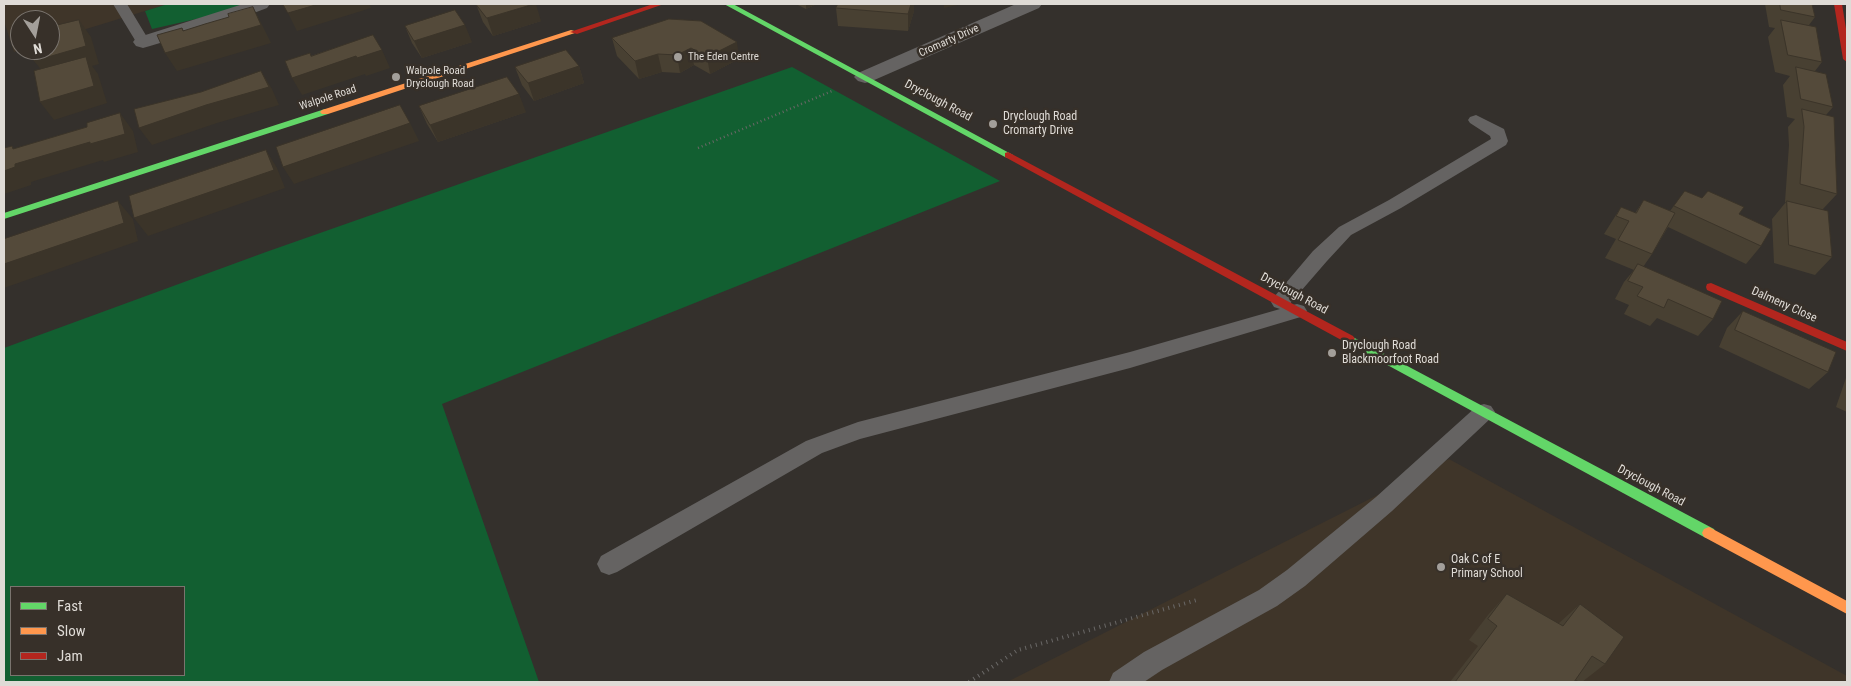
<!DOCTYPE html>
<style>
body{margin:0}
#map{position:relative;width:1851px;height:686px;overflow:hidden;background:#34302c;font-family:"Roboto Condensed",sans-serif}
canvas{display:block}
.frame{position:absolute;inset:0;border:5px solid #dfdbd6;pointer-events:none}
.legend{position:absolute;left:10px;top:586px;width:175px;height:90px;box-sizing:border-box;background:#373029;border:1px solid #7a746e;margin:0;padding:6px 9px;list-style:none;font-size:15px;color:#dfdbd6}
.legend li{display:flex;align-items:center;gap:10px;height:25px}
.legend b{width:25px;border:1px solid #7a746e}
.north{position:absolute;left:10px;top:10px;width:50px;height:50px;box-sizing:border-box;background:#373029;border:1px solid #7a746e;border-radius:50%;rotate:169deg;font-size:14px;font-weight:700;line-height:20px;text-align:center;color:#dfdbd6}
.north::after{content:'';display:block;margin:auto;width:18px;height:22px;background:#a39f9a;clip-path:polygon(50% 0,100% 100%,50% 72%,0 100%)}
</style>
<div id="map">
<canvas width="1851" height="686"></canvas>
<div class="frame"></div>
<ul class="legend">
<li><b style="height:6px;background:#63d668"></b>Fast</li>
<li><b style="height:6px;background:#ff974d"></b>Slow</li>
<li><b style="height:6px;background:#b3261e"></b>Jam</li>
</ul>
<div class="north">N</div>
</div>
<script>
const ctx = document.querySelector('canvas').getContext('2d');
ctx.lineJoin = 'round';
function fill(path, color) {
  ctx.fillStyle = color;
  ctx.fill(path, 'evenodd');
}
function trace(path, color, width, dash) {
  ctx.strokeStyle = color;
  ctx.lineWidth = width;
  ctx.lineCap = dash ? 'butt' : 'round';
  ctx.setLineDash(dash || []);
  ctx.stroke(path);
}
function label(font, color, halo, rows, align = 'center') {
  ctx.font = font + ' "Roboto Condensed",sans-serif';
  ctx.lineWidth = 5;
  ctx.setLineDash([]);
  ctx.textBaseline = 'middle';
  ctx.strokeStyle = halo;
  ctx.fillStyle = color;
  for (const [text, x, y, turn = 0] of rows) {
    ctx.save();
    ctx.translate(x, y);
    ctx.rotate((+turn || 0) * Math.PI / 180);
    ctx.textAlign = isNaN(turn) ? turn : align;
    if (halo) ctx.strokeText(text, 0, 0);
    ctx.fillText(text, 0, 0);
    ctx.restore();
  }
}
const built = new Path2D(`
 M4 4H168L50 40V20H20V50L14 52 4 21Z
 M1449 459 1847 676V682H1007Z`);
const green = new Path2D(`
 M168 4H243L214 15 152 29 145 11Z
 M792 67 1000 181 442 404 539 682H4V348L266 252ZM11 587H184V675H11Z`);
const pathFar1 = new Path2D(`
 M698 148 832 91`);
const path = new Path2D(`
 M969 682 1018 650 1197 600`);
const lane = new Path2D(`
 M113 4H127L150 42 148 45H138Z
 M1476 115 1504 129 1508 141 1506 145 1401 208 1351 235 1327 261 1288 306 1297 304 1304 306 1307 311 1304 316 1130 368 860 439 822 453 617 572 609 575 601 572 597 564 601 556 806 441 858 422 1130 352 1280 309 1274 307 1271 302 1274 297 1313 251 1339 227 1389 200 1491 139 1490 136 1470 123 1468 120 1470 117Z
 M1484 404 1491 406 1495 412 1491 418 1392 511 1305 586 1277 606 1162 670 1144 682H1109L1113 673 1144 652 1259 590 1287 570 1376 497 1477 406Z`);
const street = new Path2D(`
 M243 4H270L267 8 230 22 150 46 143 48 136 46 133 42 136 38Z
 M1016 4H1042L1039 8 872 81 865 83 858 81 854 77 858 73Z`);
const fast = new Path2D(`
 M724 4H733L1013 155 1008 158 1005 157Z
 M325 109 328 110V114L4 219V213Z
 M1349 335 1714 529 1716 533 1714 537 1709 539 1704 537 1345 342 1343 339Z`);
const slow = new Path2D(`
 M571 30 578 32 328 114H322L320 112 322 110Z
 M1709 527 1847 601V614L1704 537 1702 533 1704 529Z`);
const jam = new Path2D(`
 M653 4H664L577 34 570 32Z
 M1834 4H1842L1847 35V62L1843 59Z
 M1008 152 1353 336 1355 339 1349 343 1345 342 1005 157V153Z
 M1711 283 1847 342V351L1707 290 1706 287 1707 284Z`);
const wall = new Path2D(`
 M476 4 541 21 493 36 483 22Z
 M796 4H817L806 9Z
 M1765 4H1812L1815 17 1809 25 1822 62 1815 71 1833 107 1826 115 1837 194 1822 210 1832 257 1815 275 1774 263 1772 219 1786 202H1785L1789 145 1788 127 1795 119 1787 117 1783 85 1790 76 1775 72 1768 37 1775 28 1769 27Z
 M836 8 914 11 908 31 838 26Z
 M701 21 739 59 710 74 694 65 680 73 662 72 639 79 617 56 612 38Z
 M405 26 472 42 422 58 412 43Z
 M579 66 584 83 534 101 522 85 515 67Z
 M419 106 526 112 438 142 427 124Z
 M1685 191 1739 214 1761 246 1746 264 1668 227 1652 254 1643 267 1713 319 1698 336 1657 318 1650 326 1624 314 1629 305 1615 299 1624 282 1634 270 1605 258 1616 239 1604 234 1621 207 1635 213 1644 200 1670 211Z
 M1743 311 1828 372 1809 389 1719 347 1727 328Z
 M1847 375V412L1836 407Z
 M1507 594 1558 624 1580 604 1605 664 1582 682H1580L1576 680 1574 682H1450L1478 646 1469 640 1488 615Z`);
const shadedWall = new Path2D(`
 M319 4H369L371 8 297 31 288 13Z
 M536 4 541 21 493 36 487 18Z
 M806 4H817L806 9Z
 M911 4H914V11L908 31V14Z
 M944 4H962L944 8Z
 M253 7 271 43 177 71 165 53 182 28 193 45Z
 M79 20 91 37 99 64 92 66 98 74 107 103 54 120 40 102 48 78 34 61Z
 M465 25 472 42 422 58 414 41Z
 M737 42 739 59 710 74 707 57Z
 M691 48 694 65 680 73 677 55Z
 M382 50 390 68 366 76 357 58Z
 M658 54 662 72 639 79 635 61Z
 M356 56 365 74 302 95 292 78Z
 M579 66 584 83 534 101 528 83Z
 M261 71 272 89 279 105 217 123 152 145 139 128Z
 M519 94 526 112 438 142 430 125Z
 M120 113 133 131 138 152 104 162 103 160 31 182V185L4 194V171L13 149 12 146 25 161Z
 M410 123 419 141 294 184 283 167Z
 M266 150 277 168 285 188 148 236 134 218Z
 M118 201 133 219 138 241 4 288V264Z`);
const building = new Path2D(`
 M283 4H319L288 13Z
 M476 4H534L487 18Z
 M838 4H911L908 14 836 8Z
 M1780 4H1812L1815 17 1781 10Z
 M253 7 261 25 165 53 157 35 182 28 183 31 205 24 229 17 228 14Z
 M455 10 465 25 414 41 405 26Z
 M669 19 701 21 737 42 707 57 691 48 677 55 658 54 635 61 612 38Z
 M79 20 86 46 34 61 33 50H50V27Z
 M1781 20 1816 27 1822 62 1788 55Z
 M373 35 382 50 357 58 356 56 292 78 285 61 310 53 311 56Z
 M566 50 579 66 528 83 515 67Z
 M86 57 94 86 40 102 34 71Z
 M1796 67 1826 74 1833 107 1801 99Z
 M261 71 269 87 206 105 139 128 134 109 201 92Z
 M507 77 519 94 430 125 419 106Z
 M400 105 410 123 283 167 276 147Z
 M1802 109 1834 117 1837 194 1800 184 1804 127Z
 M120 113 125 134 90 144V142L15 164V167L4 171V148L12 146 13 149 87 127V123Z
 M266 150 274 170 134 218 129 196Z
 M1685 191 1702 198 1708 191 1744 207 1739 214 1771 229 1761 246 1674 206Z
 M1644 200 1675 213 1652 254 1618 240 1629 221 1616 216 1621 207 1636 213Z
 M118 201 124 223 4 264V239Z
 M1787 201 1828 211 1832 257 1789 245Z
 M1638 264 1722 301 1713 319 1668 299 1664 308 1637 296 1643 287 1628 281Z
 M1743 311 1836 352 1828 372 1735 330Z
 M1507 594 1563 626 1580 604 1624 637 1605 664 1592 656 1574 682H1455L1497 626 1488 619Z`);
const markers = [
 [678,57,5,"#a39f9a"],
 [396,77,5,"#a39f9a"],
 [993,124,5,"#a39f9a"],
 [1332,353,5,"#a39f9a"],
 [1441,567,5,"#a39f9a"]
];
const farStreetnames = [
 ["Cromarty Drive",949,41,-24],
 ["Walpole Road",328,98,-18]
];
const farPoinames = [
 ["The Eden Centre",688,57],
 ["Walpole Road",406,71],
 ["Dryclough Road",406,84]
];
const streetNames = [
 ["Dryclough Road",938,101,28],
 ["Dryclough Road",1294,294,28],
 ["Dalmeny Close",1784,305,24],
 ["Dryclough Road",1651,486,28]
];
const poiNames = [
 ["Dryclough Road",1003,117],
 ["Cromarty Drive",1003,131],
 ["Dryclough Road",1342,346],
 ["Blackmoorfoot Road",1342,360],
 ["Oak C of E",1451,560],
 ["Primary School",1451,574]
];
fill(built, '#3f3529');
fill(green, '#125f31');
trace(pathFar1, '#6a6867', 2.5, [1, 3]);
trace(path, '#6a6867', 4, [1, 4.5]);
fill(lane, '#656362');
fill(street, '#656362');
fill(fast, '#63d668');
fill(slow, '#ff974d');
fill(jam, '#b3261e');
fill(wall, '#484032');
fill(shadedWall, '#3b3429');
fill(building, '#544a3a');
trace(building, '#3b3429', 1);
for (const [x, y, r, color] of markers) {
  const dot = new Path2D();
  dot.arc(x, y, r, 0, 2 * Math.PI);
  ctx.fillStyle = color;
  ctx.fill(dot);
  trace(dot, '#373029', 2);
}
label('11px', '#dfdbd6', '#373029', farStreetnames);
label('11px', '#dfdbd6', '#373029', farPoinames, 'left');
label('12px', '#dfdbd6', '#373029', streetNames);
label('12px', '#dfdbd6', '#373029', poiNames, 'left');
</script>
